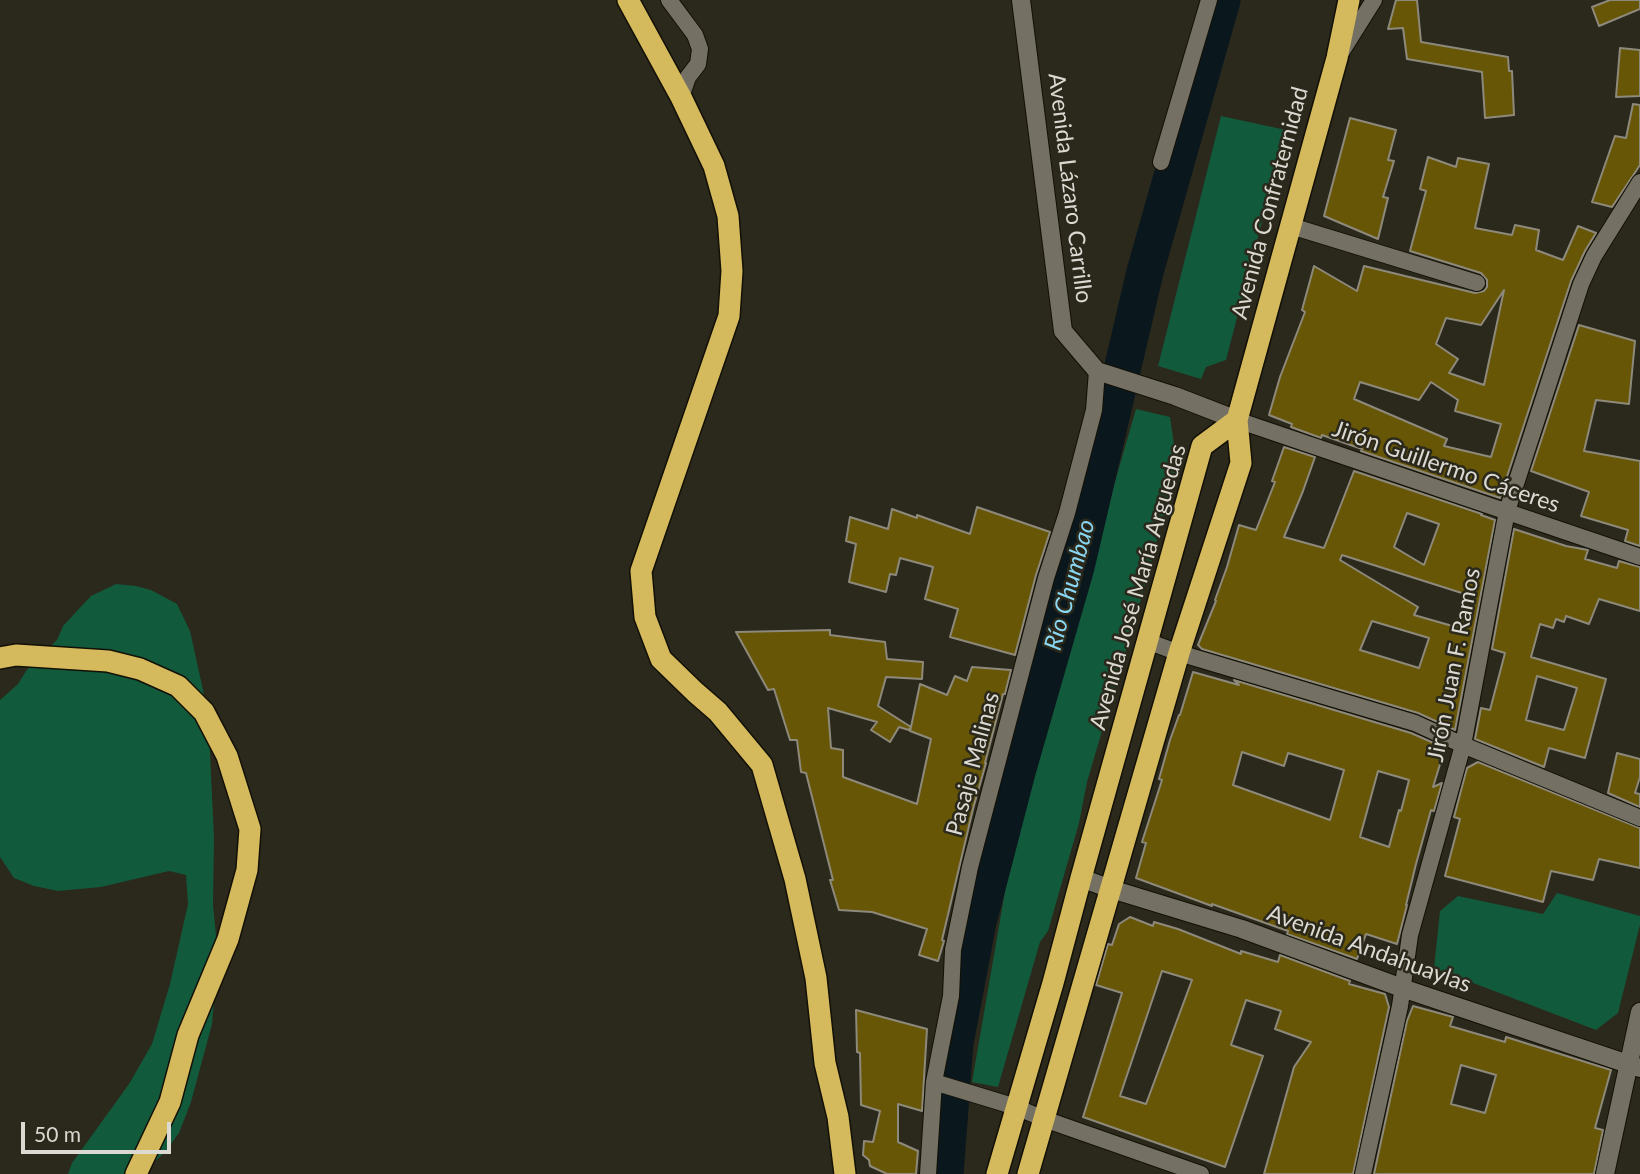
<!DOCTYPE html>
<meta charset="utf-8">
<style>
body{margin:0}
#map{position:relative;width:1640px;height:1174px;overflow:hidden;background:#2b281c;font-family:Lato,sans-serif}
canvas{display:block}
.scale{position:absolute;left:21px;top:1122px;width:150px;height:32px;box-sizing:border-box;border:4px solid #dbd9d2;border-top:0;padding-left:9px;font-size:21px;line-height:24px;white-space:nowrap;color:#dbd9d2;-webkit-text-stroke:5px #2b281c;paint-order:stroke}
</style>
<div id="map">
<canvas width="1640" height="1174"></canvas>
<div class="scale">50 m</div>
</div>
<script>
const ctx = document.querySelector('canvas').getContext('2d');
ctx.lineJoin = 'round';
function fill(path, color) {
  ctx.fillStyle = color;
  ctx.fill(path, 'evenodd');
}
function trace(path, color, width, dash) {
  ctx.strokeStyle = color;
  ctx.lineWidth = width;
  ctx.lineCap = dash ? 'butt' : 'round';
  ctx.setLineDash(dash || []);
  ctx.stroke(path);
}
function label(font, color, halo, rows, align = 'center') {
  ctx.font = font + ' Lato,sans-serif';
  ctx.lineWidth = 5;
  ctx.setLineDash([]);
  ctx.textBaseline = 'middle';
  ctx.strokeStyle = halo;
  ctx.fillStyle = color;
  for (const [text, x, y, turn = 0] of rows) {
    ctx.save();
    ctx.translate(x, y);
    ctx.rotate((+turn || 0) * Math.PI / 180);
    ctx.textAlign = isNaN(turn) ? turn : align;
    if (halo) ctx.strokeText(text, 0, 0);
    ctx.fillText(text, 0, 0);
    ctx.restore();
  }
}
const green = new Path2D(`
 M1221 116 1286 130 1226 360 1206 367 1201 379 1158 366Z
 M1136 409 1170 417 1177 465 1142 596 1087 782 1079 823 1048 931 1040 942 998 1087 972 1082 1012 851 1084 589Z
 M116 584 136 586 151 590 177 604 190 631 203 690 209 731 214 838 213 905 218 956 212 1024 191 1102 179 1133 166 1151 142 1174H68L72 1163 129 1084 152 1044 170 984 188 904 186 875 169 871 101 887 58 891 34 886 14 878 0 857V700L18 684 26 671 57 640 63 626 91 596Z
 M1557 893 1640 916V925L1618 1013 1596 1030 1434 968 1440 911 1458 896 1543 914Z`);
const river = new Path2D(`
 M945 1174 955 1043 978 922 1017 772 1076 567 1145 272 1222 0`);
const building = new Path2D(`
 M1396 0H1417L1421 42 1508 57 1509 71H1512L1514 115 1485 118 1482 72 1407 59 1403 28 1388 29Z
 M1610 0H1640V9L1599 26 1592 7Z
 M1620 48 1640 50V96L1616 97Z
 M1633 104 1640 105V165L1612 207 1592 202 1615 136 1626 138Z
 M1350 118 1396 130 1388 160 1394 161 1383 197 1388 198 1378 239 1324 216Z
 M1428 157 1456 167 1458 158 1489 164 1475 228 1512 235 1515 225 1539 230 1536 250 1563 260 1578 226 1596 233 1585 251 1571 281 1500 498 1361 451 1362 449 1322 435 1321 438 1291 427 1292 424 1269 415 1280 377 1305 312 1302 310 1314 266 1357 291 1364 266 1475 293 1484 291 1487 287V280L1481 273 1410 251 1426 191 1420 189ZM1504 290 1484 385 1449 373 1458 359 1436 344 1446 318 1481 325ZM1360 382 1419 400 1431 382 1458 400 1455 411 1501 424 1491 457 1444 446 1447 439 1354 399Z
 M1579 325 1635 341 1629 404 1596 400 1584 451 1640 461V546L1625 541 1628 530 1581 516 1589 492 1531 471Z
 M1284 447 1315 457 1303 491 1284 537 1324 548 1354 471 1482 514 1481 515 1495 520 1455 730 1418 713 1202 649 1198 645 1216 601 1215 600 1227 567 1239 525 1256 530 1275 482 1272 481ZM1407 513 1439 524 1424 565 1394 547ZM1342 555 1465 594 1456 627 1414 615 1418 607 1340 560ZM1372 621 1429 638 1419 668 1360 650Z
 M977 507 1050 532 1036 575 1015 655 950 637 958 609 925 599 933 567 900 558 896 575 890 574 886 592 849 582 856 544 846 541 850 517 888 529 892 509 917 518V515L970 534Z
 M1514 529 1566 546 1588 550 1585 559 1617 568 1619 561 1640 567V611L1599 599 1589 624 1566 616 1564 622 1556 619 1553 628 1540 624 1531 657 1606 679 1585 758 1549 748 1544 767 1475 739 1481 708 1490 710 1505 653 1492 649ZM1537 676 1577 688 1564 730 1526 720Z
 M830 630V635L885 642 887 659 923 662 922 679 886 677 878 706 911 727 920 684 947 695 955 676 967 681 972 667 1011 670 1005 694H1003L985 763H986L973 809 942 940 944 941 938 961 919 955 927 929 872 912 839 910 830 880H833L806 773 801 772 797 740H790L774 689 768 690 736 632ZM828 708 877 722 871 730 890 742 899 727 909 730 911 727 910 731 931 739 917 804 843 777V750L831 748Z
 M1193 672 1239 685 1234 680 1411 733 1445 748 1433 787 1442 783 1434 811 1431 810 1416 864 1406 905H1407L1397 944 1366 934 1357 959 1287 934 1288 931 1212 904V906L1136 878 1146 843 1142 842 1162 780 1159 779 1170 740 1179 715H1180ZM1242 752 1284 766 1288 753 1344 770 1330 820 1233 785ZM1378 771 1409 780 1401 811 1399 810 1389 847 1360 837Z
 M1617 753 1640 759V777L1635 793 1640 794V807L1608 793Z
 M1478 762 1640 828V868L1599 859 1593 880 1551 871 1543 902 1445 876 1460 819 1454 817 1467 768Z
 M1130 917 1153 926 1154 922 1178 929 1241 954V951L1278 962 1280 955 1350 981 1349 984 1385 994 1389 1007 1353 1174H1264L1294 1067 1311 1042 1275 1029 1281 1011 1246 1000 1231 1045 1263 1056 1225 1167 1083 1117 1122 993 1096 985 1108 944 1112 945 1119 924ZM1162 971 1192 980 1146 1104 1120 1096Z
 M1413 1006 1453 1017 1450 1026 1505 1042 1506 1037 1611 1070 1595 1128 1603 1130 1594 1174H1374L1407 1021ZM1461 1065 1496 1075 1485 1113 1451 1104Z
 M856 1010 927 1029 922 1111 898 1104V1142L918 1151 916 1174H887L870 1166 869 1160 863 1155 864 1141 873 1142 880 1111 861 1105 860 1053 857 1052Z`);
const street = new Path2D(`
 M669 0 695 35 700 49 698 64 688 77 681 97
 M1342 51 1374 0
 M1161 162 1209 0
 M1291 226 1477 283
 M1237 420 1640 557
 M1147 641 1179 653 1415 723 1463 745 1640 818
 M934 1082 1016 1107 1044 1119 1201 1174
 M928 1174 934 1082 951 996 953 950 970 867 1046 578 1067 513 1094 410 1097 371
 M1363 1174 1400 1006 1410 935 1463 745 1507 511 1581 284 1594 256 1640 182`);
const secondary = new Path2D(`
 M1021 0 1063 331 1097 371 1175 396 1237 420
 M1081 878 1111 889 1242 929 1402 988 1640 1068
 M1605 1174 1640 1012`);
const highway = new Path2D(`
 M628 0 681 97 714 166 728 216 732 271 729 316 641 571 645 617 661 659 695 692 718 712 762 765 795 879 816 978 825 1063 838 1117 845 1174
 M0 658 16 655 108 661 140 669 178 686 204 712 227 756 250 829 247 870 228 939 188 1035 170 1102 136 1174
 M997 1174 1053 983 1081 878 1202 446 1237 420
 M1028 1174 1179 653 1241 463 1237 420 1337 58 1349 0`);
const streetNames = [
 ["Avenida Lázaro Carrillo",1070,188,83],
 ["Avenida Confraternidad",1270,203,-75],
 ["Jirón Guillermo Cáceres",1446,467,19],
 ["Avenida José María Arguedas",1138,587,-74],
 ["Jirón Juan F. Ramos",1454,665,-79],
 ["Pasaje Malinas",973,764,-75],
 ["Avenida Andahuaylas",1369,949,20]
];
const waterNames = [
 ["Río Chumbao",1070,585,-75]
];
fill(green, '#125a3c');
trace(river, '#0a181e', 37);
fill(building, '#685607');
trace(building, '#8d897b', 2);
trace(street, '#131006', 18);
trace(secondary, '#131006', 20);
trace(highway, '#131006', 24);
trace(street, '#747063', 16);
trace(secondary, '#747063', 18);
trace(highway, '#d4ba5c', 21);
label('23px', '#dbd9d2', '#2b281c', streetNames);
label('italic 24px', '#89d7f3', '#2b281c', waterNames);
</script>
